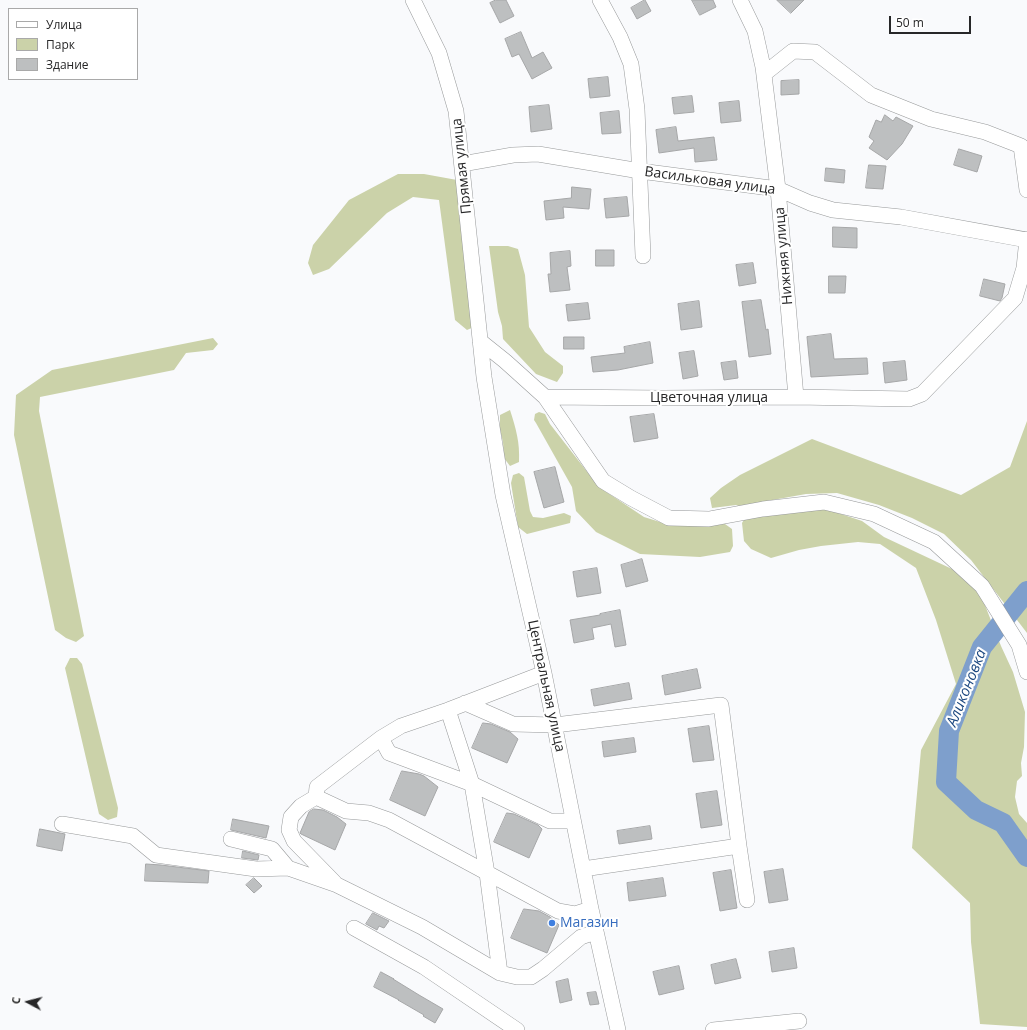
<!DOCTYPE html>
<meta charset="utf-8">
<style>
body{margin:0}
#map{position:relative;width:1027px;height:1030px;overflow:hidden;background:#f9fafc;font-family:"Open Sans",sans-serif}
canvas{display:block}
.legend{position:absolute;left:8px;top:8px;width:130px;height:72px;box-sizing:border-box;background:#fff;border:1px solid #a9a9a9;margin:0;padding:5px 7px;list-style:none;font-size:12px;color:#272728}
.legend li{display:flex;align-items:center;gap:8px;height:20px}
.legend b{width:20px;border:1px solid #a9a9a9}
.north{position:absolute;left:8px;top:982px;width:40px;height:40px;-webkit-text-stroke:3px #fff;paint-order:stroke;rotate:277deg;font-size:11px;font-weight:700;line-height:16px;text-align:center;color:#272728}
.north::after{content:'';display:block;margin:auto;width:14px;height:18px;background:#272728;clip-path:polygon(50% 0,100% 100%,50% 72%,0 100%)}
.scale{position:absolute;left:889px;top:16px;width:82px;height:18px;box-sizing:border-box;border:2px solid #272728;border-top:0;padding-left:5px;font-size:12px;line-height:14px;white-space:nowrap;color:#272728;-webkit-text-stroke:3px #fff;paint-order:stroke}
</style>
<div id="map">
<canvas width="1027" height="1030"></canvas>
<ul class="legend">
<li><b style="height:5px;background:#fff"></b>Улица</li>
<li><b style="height:11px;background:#cbd2a9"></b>Парк</li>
<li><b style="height:11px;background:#bdbfc0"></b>Здание</li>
</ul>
<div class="north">С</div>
<div class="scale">50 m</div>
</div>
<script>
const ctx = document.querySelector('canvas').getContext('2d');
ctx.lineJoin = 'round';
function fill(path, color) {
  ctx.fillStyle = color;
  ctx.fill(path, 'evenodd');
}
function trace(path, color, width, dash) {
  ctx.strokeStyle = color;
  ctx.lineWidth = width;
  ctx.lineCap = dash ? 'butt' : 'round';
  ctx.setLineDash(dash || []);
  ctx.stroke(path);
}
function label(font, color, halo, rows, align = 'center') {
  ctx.font = font + ' "Open Sans",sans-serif';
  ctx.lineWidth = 4;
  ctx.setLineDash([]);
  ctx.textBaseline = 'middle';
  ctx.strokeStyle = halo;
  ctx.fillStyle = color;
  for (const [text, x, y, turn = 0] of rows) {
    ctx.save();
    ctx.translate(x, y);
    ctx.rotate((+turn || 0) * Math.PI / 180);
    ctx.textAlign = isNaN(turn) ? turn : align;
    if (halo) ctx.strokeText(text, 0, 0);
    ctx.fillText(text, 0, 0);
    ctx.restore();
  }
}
const green = new Path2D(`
 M398 174H424L457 180 476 326 467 330 455 320 439 200 413 197 387 213 329 269 313 275 308 263 313 245 349 200Z
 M489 246H508L518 249 525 275 529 327 545 352 563 366V373L557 382 536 374 503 339 502 326 498 312Z
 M213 338 218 344 213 350 186 353 174 370 40 397 39 411 84 636 76 642 66 638 55 630 14 435 16 395 52 370Z
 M510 410C516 429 520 442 519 462L510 466 504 458 503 442 500 430V415Z
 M539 412 545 414 550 424 599 487 644 517 673 526 725 524 732 529 733 546 730 552 700 557 640 554 596 532 576 511 572 487 536 423 534 420 535 414Z
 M1027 421V633L971 560 944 534 912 518 879 505 837 493 806 494 739 506 736 505 712 508 710 498 721 488 740 475 812 439 961 495 1010 467Z
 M519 473 524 477 530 511 533 517 543 518 564 513 571 516 570 523 527 534 518 527 511 483 513 475Z
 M811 509 829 510 862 521 884 537 952 569 981 595 1001 646 1013 672 1025 712 1024 747 1021 763 1022 776 1017 781 1015 797 1019 814 1027 823V1027L980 1024 971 942 970 903 912 848 921 750 956 684 936 620 916 568 880 544 858 542 821 546 799 550 771 558 751 549 744 541 742 523 745 518Z
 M70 658H77L82 664 118 808 117 817 108 820 99 814 65 668Z`);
const river = new Path2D(`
 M1027 591 982 647 949 731 946 782 976 810 1003 823 1027 857`);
const building = new Path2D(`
 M496 0H506L514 16 500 23 490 3Z
 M645 0 651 11 637 19 631 8Z
 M692 0H713L716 7 700 15Z
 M777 0H804L791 13Z
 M521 32 532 58 543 52 552 68 532 79 519 54 512 57 505 39Z
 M608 77 610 96 590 98 588 79Z
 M799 80V94L781 95V81Z
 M692 96 694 112 674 114 672 98Z
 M739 101 741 121 721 123 719 103Z
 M549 105 552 129 531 132 529 107Z
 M619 111 621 133 602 134 600 113Z
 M885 115 893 121 896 117 913 126 902 144 887 160 869 148 874 141 869 137 876 120 881 122Z
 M676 127 678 141 714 137 717 160 695 162 694 148 659 153 656 130Z
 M959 149 982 156 977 172 954 165Z
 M869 165 886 166 883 189 866 188Z
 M826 168 845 170 844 183 825 181Z
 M572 187 591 189 589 209 563 207 564 218 546 220 544 201 571 198Z
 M627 197 629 216 606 218 604 199Z
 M833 227 857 228V248L833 247Z
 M596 250H614V266H596Z
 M570 251 571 266 567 267 570 290 550 292 548 274H551L550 253Z
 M753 263 756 283 739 286 736 265Z
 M829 276H846L845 293H829Z
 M984 279 1005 284 1002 298 1000 301 980 296Z
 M761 300 766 330 768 329 771 354 749 357 742 302Z
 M699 301 702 327 681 330 678 304Z
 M588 303 590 319 568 321 566 305Z
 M831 334 834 359 867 358 868 374 811 377 807 337Z
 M564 337H584V349H564Z
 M650 342 653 363 618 370 593 372 591 357 625 353 624 347Z
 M694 351 698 376 683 379 679 353Z
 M736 361 738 378 724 380 721 363Z
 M905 361 907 380 885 383 883 363Z
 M654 414 658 438 634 442 630 417Z
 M555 467 564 502 544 508 534 472Z
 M642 559 648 581 626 587 621 565Z
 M597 568 601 593 577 597 573 572Z
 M620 610 626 645 615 647 611 624 592 628 594 639 574 643 570 620 600 615V614Z
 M697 669 701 688 665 695 662 676Z
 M629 683 632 699 594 706 591 690Z
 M483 723 491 724 510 732 518 739 507 763 472 748Z
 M709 726 714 760 693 762 688 729Z
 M634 738 636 752 604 757 602 742Z
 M402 771 419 774 424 776 438 787 425 816 390 800Z
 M717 791 722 825 701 828 696 794Z
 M314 809 323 810 337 817 346 824 335 850 301 834 300 833 309 812Z
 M507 813 514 814 538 825 542 829 529 858 494 842Z
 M233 819 269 826 266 838 231 830Z
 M650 826 652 839 619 844 617 831Z
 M40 829 65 834 62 851 37 846Z
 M243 851 259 855 258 860 242 858Z
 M146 864 161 865 209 871 208 883 145 881Z
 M783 869 788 900 769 903 764 872Z
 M731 870 737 908 720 911 713 873Z
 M254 878 262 886 254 893 246 885Z
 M663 878 666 896 629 901 627 883Z
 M524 909 539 911 550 917 559 925 547 953 511 938Z
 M373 913 389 921 384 928 379 926 377 930 366 924Z
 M794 948 797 968 772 972 769 952Z
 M736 959 741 978 715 984 711 965Z
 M679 966 684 989 659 995 653 972Z
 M381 972 394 979H393L419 995 443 1009 435 1023 423 1016 424 1015 398 1000H399L374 987Z
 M568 979 572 1000 560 1003 556 982Z
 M596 992 599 1004 590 1005 587 993Z`);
const minor = new Path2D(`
 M413 0 439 53 456 111 484 377 503 495 544 673 591 909 618 1030
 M600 0 620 37 631 64 637 109 643 256
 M740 0 755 31 763 67 778 189 796 397
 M764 74 793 51 815 52 871 95 931 119 985 132 1021 146 1027 190
 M462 164 513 155 538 154 640 171 778 189 810 203 833 210 901 217 1027 240
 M480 341 505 361 545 397 603 481 631 498 669 518 709 519 763 509 824 502 874 514 934 542 982 586 1019 645 1027 672
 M545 397 663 398 796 397 909 399 922 394 1015 298 1024 268 1027 239
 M544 673 448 710 401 726 381 738 317 787 316 797 346 811 369 813 389 820 558 911 575 914 591 909
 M465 703 513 724 555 725 721 705 739 846 747 900
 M448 710 472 784 487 873 500 973
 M381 738 389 753 472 784 550 821H573
 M316 797 301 806 291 817 289 830 294 841 335 883
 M62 824 133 836 156 855 256 869 288 868
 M231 839 272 849 288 868 337 885 422 927 500 973 517 977H531L543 969 581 937 596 932
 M583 869 739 846
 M354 928 424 967 517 1030
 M713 1030 799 1021`);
const markers = [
 [552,923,4,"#3f7fe0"]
];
const streetNames = [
 ["Прямая улица",462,166,-96],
 ["Васильковая улица",710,181,8],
 ["Нижняя улица",784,256,-95],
 ["Цветочная улица",709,398],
 ["Центральная улица",546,686,78]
];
const shopNames = [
 ["Магазин",560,923]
];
const waterNames = [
 ["Аликоновка",967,688,-68]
];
fill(green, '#cbd2a9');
trace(river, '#7e9fcc', 20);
fill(building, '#bdbfc0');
trace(building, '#a6a7a8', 1);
trace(minor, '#97999a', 16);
trace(minor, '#fff', 15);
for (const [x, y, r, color] of markers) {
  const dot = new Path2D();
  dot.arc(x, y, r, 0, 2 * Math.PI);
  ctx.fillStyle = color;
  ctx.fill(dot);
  trace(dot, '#fff', 1.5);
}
label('14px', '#272728', '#fff', streetNames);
label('14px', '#366cbe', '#fff', shopNames, 'left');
label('italic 15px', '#1c4880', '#fff', waterNames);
</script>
